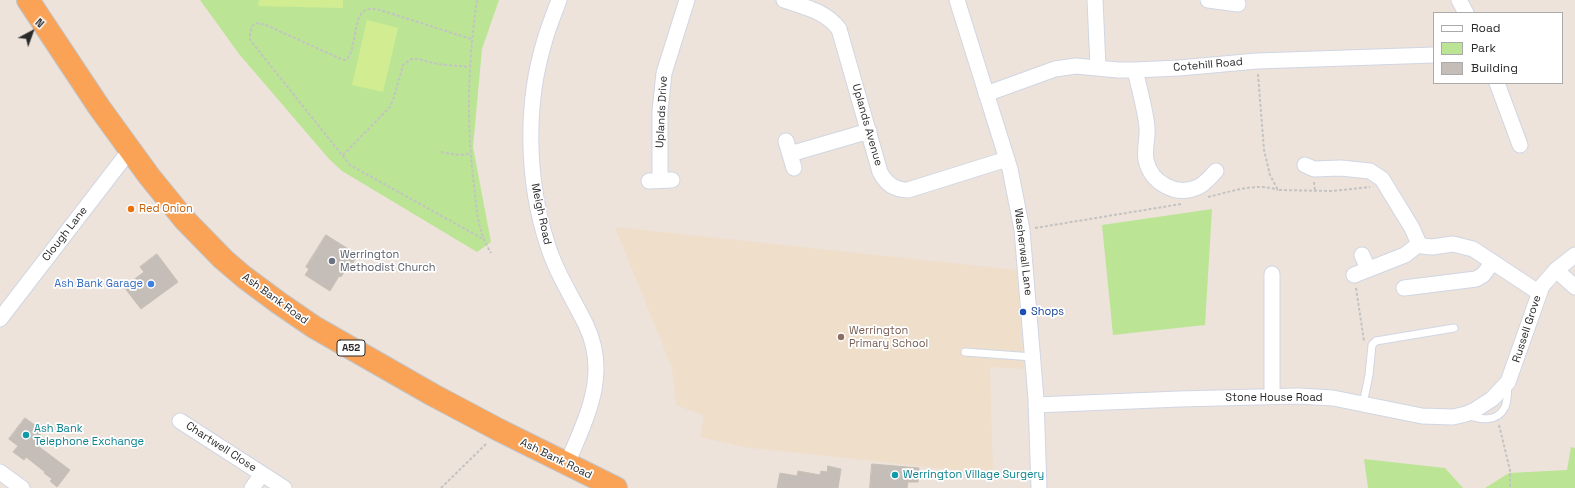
<!DOCTYPE html>
<style>
body{margin:0}
#map{position:relative;width:1575px;height:488px;overflow:hidden;background:#ede3db;font-family:"Space Grotesk",sans-serif}
canvas{display:block}
.legend{position:absolute;left:1433px;top:12px;width:130px;height:72px;box-sizing:border-box;background:#fff;border:1px solid #aaa;margin:0;padding:5px 7px;list-style:none;font-size:12px;color:#2a2a2a}
.legend li{display:flex;align-items:center;gap:8px;height:20px}
.legend b{width:20px;border:1px solid #aaa}
.north{position:absolute;left:12px;top:12px;width:40px;height:40px;-webkit-text-stroke:3px #fff;paint-order:stroke;rotate:41deg;font-size:11px;font-weight:700;line-height:16px;text-align:center;color:#2a2a2a}
.north::after{content:'';display:block;margin:auto;width:14px;height:18px;background:#2a2a2a;clip-path:polygon(50% 0,100% 100%,50% 72%,0 100%)}
</style>
<div id="map">
<canvas width="1575" height="488"></canvas>
<ul class="legend">
<li><b style="height:5px;background:#fff"></b>Road</li>
<li><b style="height:11px;background:#bbe595"></b>Park</li>
<li><b style="height:11px;background:#c5bdb8"></b>Building</li>
</ul>
<div class="north">N</div>
</div>
<script>
const ctx = document.querySelector('canvas').getContext('2d');
ctx.lineJoin = 'round';
function fill(path, color) {
  ctx.fillStyle = color;
  ctx.fill(path, 'evenodd');
}
function trace(path, color, width, dash) {
  ctx.strokeStyle = color;
  ctx.lineWidth = width;
  ctx.lineCap = dash ? 'butt' : 'round';
  ctx.setLineDash(dash || []);
  ctx.stroke(path);
}
function label(font, color, halo, rows, align = 'center') {
  ctx.font = font + ' "Space Grotesk",sans-serif';
  ctx.lineWidth = 3.5;
  ctx.setLineDash([]);
  ctx.textBaseline = 'middle';
  ctx.strokeStyle = halo;
  ctx.fillStyle = color;
  for (const [text, x, y, turn = 0] of rows) {
    ctx.save();
    ctx.translate(x, y);
    ctx.rotate((+turn || 0) * Math.PI / 180);
    ctx.textAlign = isNaN(turn) ? turn : align;
    if (halo) ctx.strokeText(text, 0, 0);
    ctx.fillText(text, 0, 0);
    ctx.restore();
  }
}
const education = new Path2D(`
 M615 227 1017 270 1024 369 990 367 993 474 743 447 700 437 704 416 676 405 672 368Z`);
const green = new Path2D(`
 M200 0H499L482 49 473 147 491 242 477 252 342 171 329 159 239 54Z
 M1212 209 1205 325 1113 335 1102 225Z
 M1571 447 1575 448V488H1485L1509 473 1567 470Z
 M1364 459 1445 468 1463 488H1368Z`);
const pitch = new Path2D(`
 M259 0H343V8L258 6Z
 M367 20 398 28 383 92 352 85Z`);
const building = new Path2D(`
 M326 235 358 255 348 270 346 269 341 277 339 276 330 291 305 275 309 269 306 267Z
 M157 254 178 282 141 309 124 287 144 272 140 267Z
 M25 418 43 431 34 443 70 470 57 487 50 481 52 479 44 473 45 472 26 457 24 460 13 452 18 446 9 439Z
 M872 464 919 468 918 482H908L907 488H870Z
 M828 466 841 469 838 488H777L780 473 797 476 798 471 820 475 821 471 827 472Z`);
const path = new Path2D(`
 M477 0C468 62 466 123 474 185 477 211 477 230 491 253
 M471 39 380 10C375 9 368 8 364 11 353 18 357 49 346 60L341 59 266 25 257 23 252 26 250 33V40L350 165 483 239
 M1258 74 1264 150 1270 175 1278 190 1332 191 1370 187
 M441 152 458 155 470 154
 M343 155 390 107 393 100 403 65 411 59H418L437 64 469 67
 M1314 182 1315 191
 M1208 197C1230 192 1256 182 1278 190
 M1035 228 1181 204
 M1356 288 1364 341
 M1499 425 1510 470V488
 M441 488 487 443`);
const service = new Path2D(`
 M965 352 1033 357
 M1363 404 1369 375 1372 345 1376 341 1454 328
 M1466 414C1479 420 1497 423 1505 407 1508 400 1507 392 1508 385`);
const minor = new Path2D(`
 M559 0C554 14 548 28 544 43 525 106 527 181 547 243 556 273 573 298 586 325 610 375 586 418 567 464
 M784 0C804 7 826 11 839 29L880 172C886 184 895 190 908 190L1007 159
 M957 0 1010 169 1022 230 1036 399 1039 488
 M1095 0 1098 67
 M1208 0 1238 4
 M1459 0 1466 13
 M1135 70C1139 88 1145 108 1147 127 1148 138 1144 149 1146 160 1151 183 1176 197 1198 187 1205 184 1211 176 1216 171
 M1497 83 1520 145
 M986 94 1055 69 1076 66 1118 70H1135L1179 68 1257 61 1434 55
 M786 141 794 168
 M790 154 869 131
 M1305 165 1314 169 1341 168 1370 171 1382 179 1412 228 1419 244 1422 246 1432 247 1453 244 1473 249 1538 292
 M660 180V111L664 73 687 0
 M649 181 672 180
 M1362 255 1368 269
 M1556 270 1575 287
 M1354 275 1405 255 1419 244
 M1404 288 1476 279 1483 275 1493 262
 M0 319 130 150
 M1272 396V274
 M1036 405 1179 399 1298 396 1333 398 1422 416 1453 417 1466 414 1475 410 1492 399 1508 382 1542 286 1556 270 1575 255
 M180 421 284 488
 M0 472 22 488
 M252 488 262 474`);
const trunk = new Path2D(`
 M28 0 99 107 149 176 184 219 223 259 244 277 279 303 314 327 433 395 499 430 616 488`);
const markers = [
 [131,209,4,"#e8710a"],
 [332,261,4,"#6b7280"],
 [151,284,4,"#3f7fe0"],
 [1023,312,4,"#1a4fb4"],
 [841,337,4,"#8d6e63"],
 [26,435,4,"#0f9aa8"],
 [895,475,4,"#0f9aa8"]
];
const shields = [
 [351,348,28]
];
const shieldNames = [
 ["A52",351,348]
];
const streetNames = [
 ["Cotehill Road",1208,65,-5],
 ["Uplands Drive",662,112,-87],
 ["Uplands Avenue",867,125,74],
 ["Meigh Road",541,214,78],
 ["Clough Lane",65,234,-52],
 ["Washerwall Lane",1023,252,83],
 ["Ash Bank Road",275,299,36],
 ["Russell Grove",1527,329,-72],
 ["Stone House Road",1274,398],
 ["Chartwell Close",221,447,33],
 ["Ash Bank Road",556,459,26]
];
const foodNames = [
 ["Red Onion",139,209]
];
const worshipNames = [
 ["Werrington",340,255],
 ["Methodist Church",340,268]
];
const shopNames = [
 ["Ash Bank Garage",143,284]
];
const transitNames = [
 ["Shops",1031,312]
];
const educationNames = [
 ["Werrington",849,331],
 ["Primary School",849,344]
];
const cultureNames = [
 ["Ash Bank",34,429],
 ["Telephone Exchange",34,442],
 ["Werrington Village Surgery",903,475]
];
fill(education, '#efdeca');
fill(green, '#bbe595');
fill(pitch, '#d2ed91');
fill(building, '#c5bdb8');
trace(building, '#c8bfb5', 1);
trace(service, '#d0d6e3', 9);
trace(minor, '#d0d6e3', 17);
trace(trunk, '#c3c3c3', 24);
trace(path, '#c3c3c3', 2, [3, 2]);
trace(service, '#fff', 7);
trace(minor, '#fff', 15);
trace(trunk, '#faa256', 22);
for (const [x, y, r, color] of markers) {
  const dot = new Path2D();
  dot.arc(x, y, r, 0, 2 * Math.PI);
  ctx.fillStyle = color;
  ctx.fill(dot);
  trace(dot, '#fff', 1.5);
}
for (const [x, y, w] of shields) {
  const box = new Path2D();
  box.roundRect(x - w / 2, y - 8, w, 16, 3);
  ctx.fillStyle = '#fff';
  ctx.fill(box);
  trace(box, '#2a2a2a', 1);
}
label('bold 10px', '#2a2a2a', null, shieldNames);
label('11px', '#2a2a2a', '#fff', streetNames);
label('11px', '#c56008', '#fff', foodNames, 'left');
label('11px', '#5b616d', '#fff', worshipNames, 'left');
label('11px', '#366cbe', '#fff', shopNames, 'right');
label('11px', '#164399', '#fff', transitNames, 'left');
label('11px', '#785e54', '#fff', educationNames, 'left');
label('11px', '#0d838f', '#fff', cultureNames, 'left');
</script>
